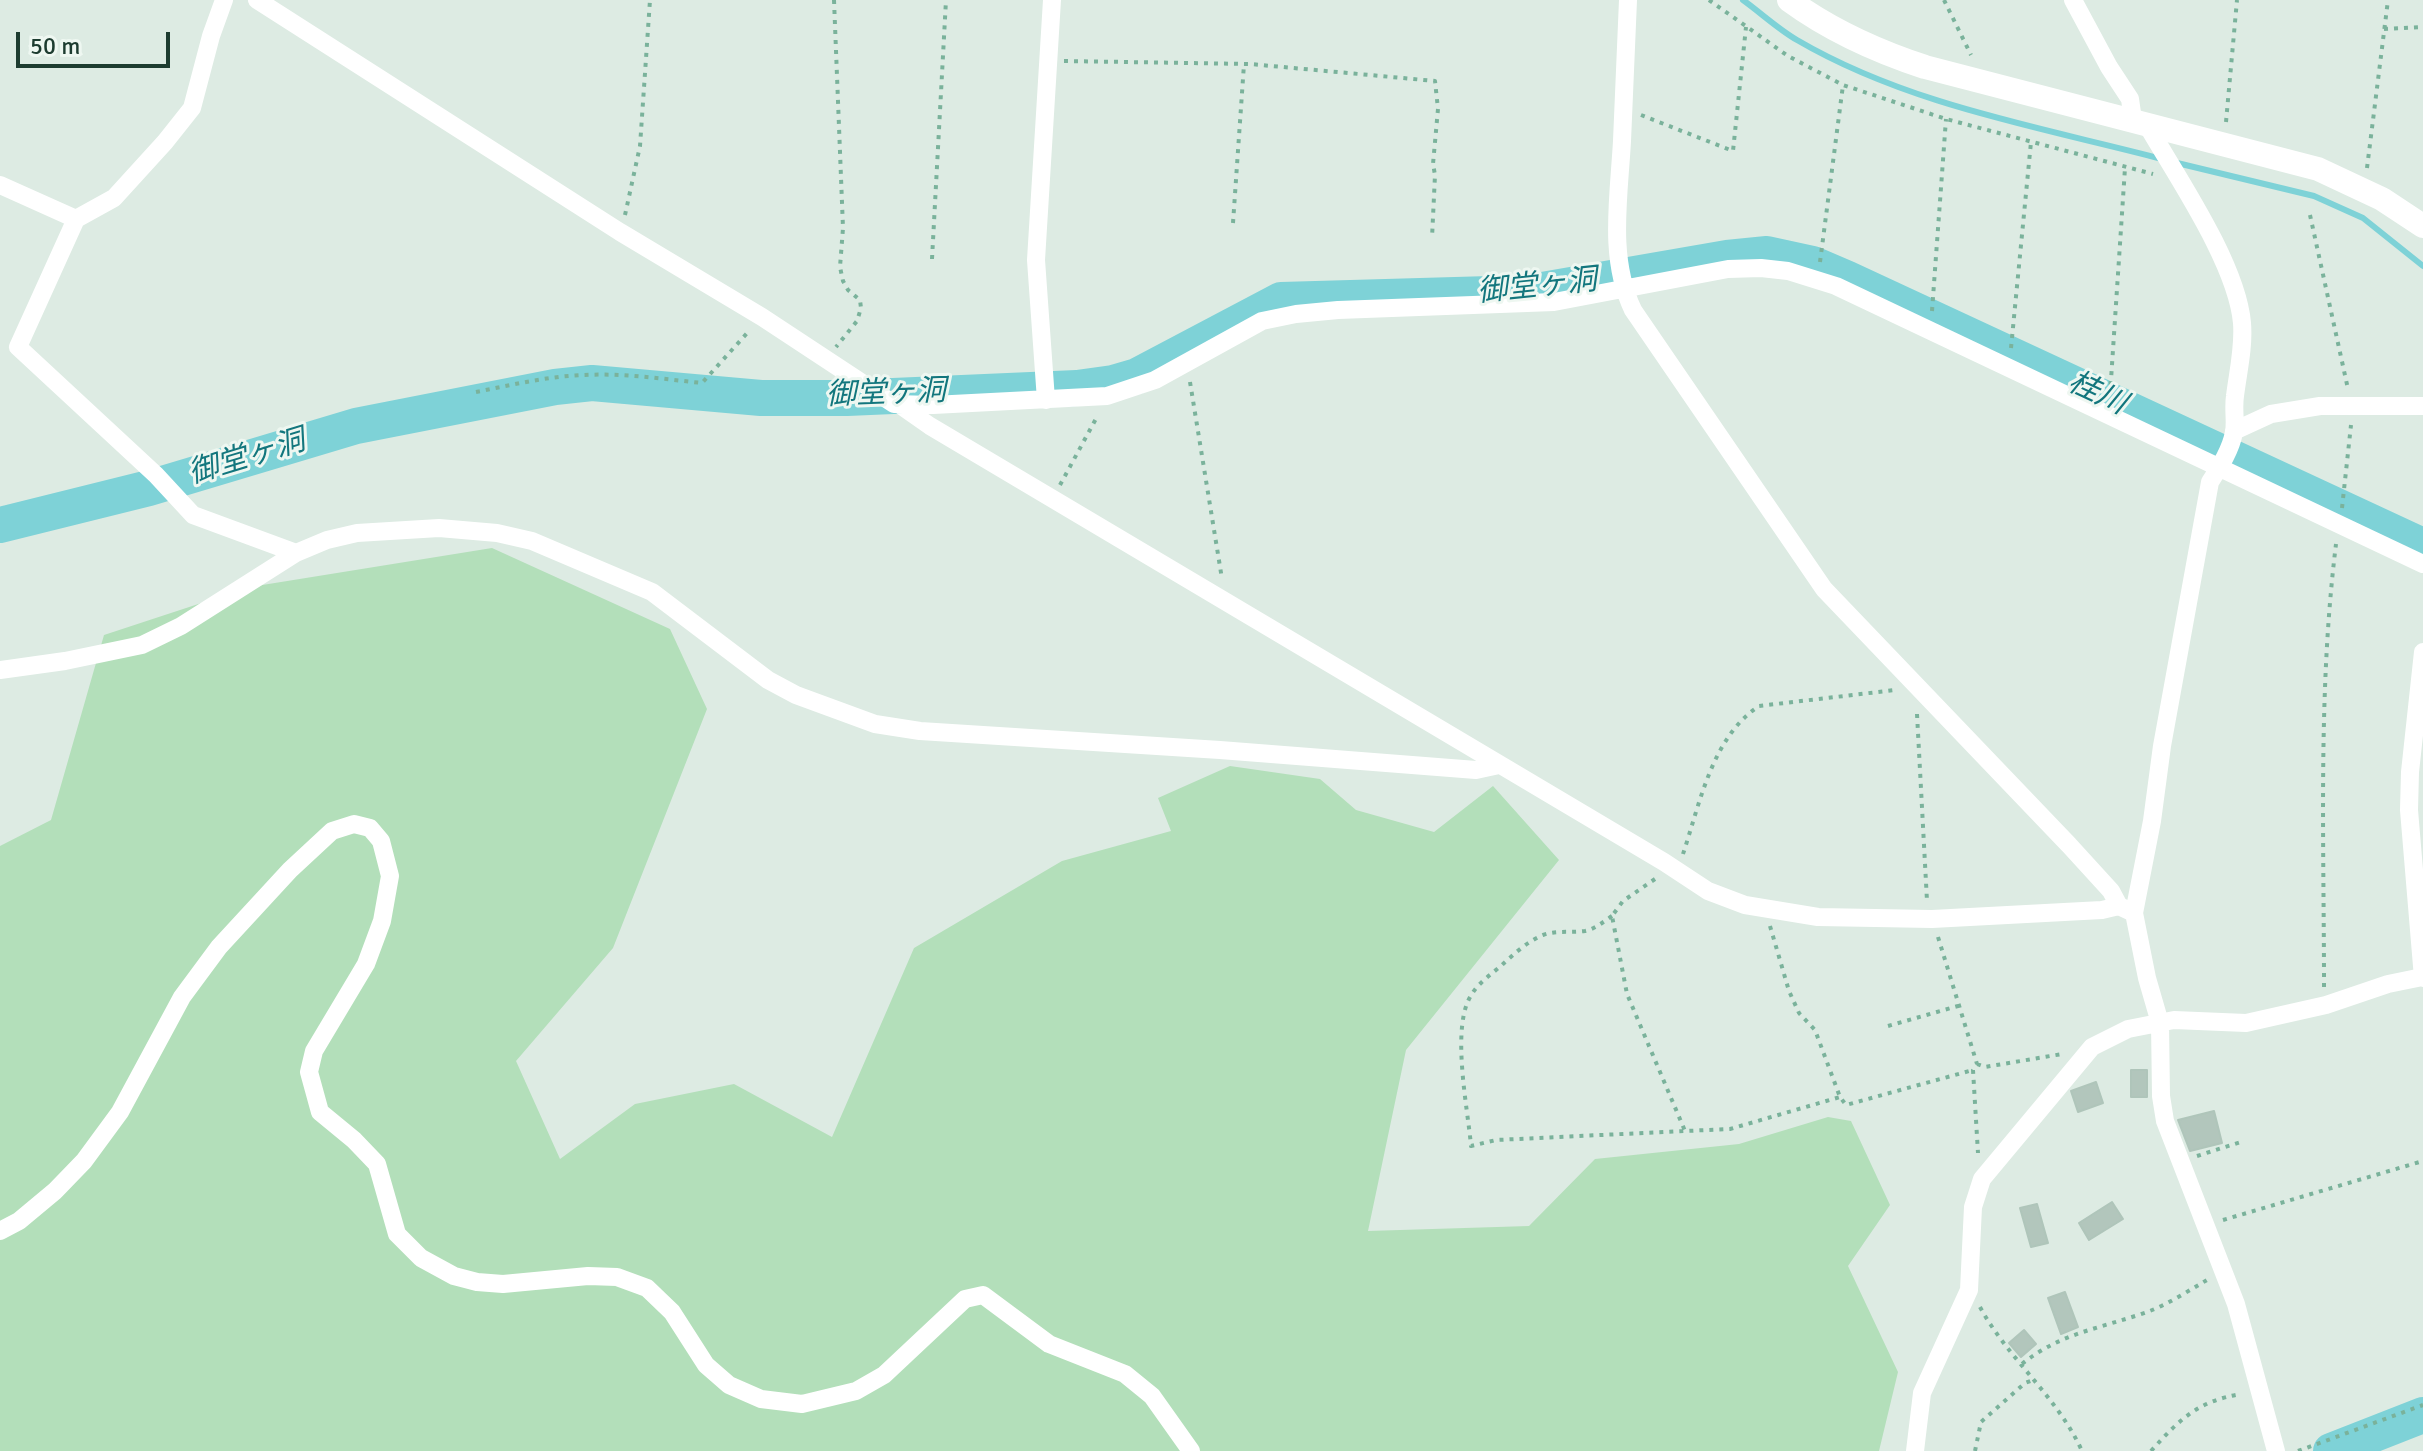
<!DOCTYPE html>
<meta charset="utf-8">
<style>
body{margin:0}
#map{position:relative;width:2423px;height:1451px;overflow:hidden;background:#ddebe3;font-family:Signika,sans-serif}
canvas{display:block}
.scale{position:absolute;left:16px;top:32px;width:154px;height:36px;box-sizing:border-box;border:4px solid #1d3c30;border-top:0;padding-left:10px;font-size:24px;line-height:28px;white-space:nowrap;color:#1d3c30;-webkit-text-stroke:6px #eef7f1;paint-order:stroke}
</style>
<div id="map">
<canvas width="2423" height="1451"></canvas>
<div class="scale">50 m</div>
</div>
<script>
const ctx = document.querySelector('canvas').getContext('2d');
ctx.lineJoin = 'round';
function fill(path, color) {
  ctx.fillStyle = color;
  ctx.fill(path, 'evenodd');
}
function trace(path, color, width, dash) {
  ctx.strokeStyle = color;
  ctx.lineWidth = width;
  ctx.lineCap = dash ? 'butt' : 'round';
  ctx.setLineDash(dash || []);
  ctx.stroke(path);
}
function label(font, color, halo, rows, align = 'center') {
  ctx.font = font + ' Signika,"Noto Sans JP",sans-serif';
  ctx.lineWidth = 6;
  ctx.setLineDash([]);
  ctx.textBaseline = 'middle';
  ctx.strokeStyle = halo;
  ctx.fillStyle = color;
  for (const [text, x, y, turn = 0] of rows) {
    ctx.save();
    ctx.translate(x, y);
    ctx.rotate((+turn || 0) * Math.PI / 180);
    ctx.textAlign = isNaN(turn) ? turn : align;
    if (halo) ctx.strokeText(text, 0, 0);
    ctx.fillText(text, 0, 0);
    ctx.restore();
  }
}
const green = new Path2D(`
 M492 548 670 629 707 709 613 948 516 1061 560 1159 635 1104 734 1084 832 1137 914 948 1062 861 1171 831 1158 798 1230 766 1320 779 1356 810 1434 832 1493 786 1559 860 1406 1050 1368 1231 1529 1226 1595 1159 1739 1144 1828 1117 1851 1121 1890 1205 1848 1266 1898 1372 1879 1451H0V846L51 820 104 635 250 587Z`);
const stream = new Path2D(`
 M1743 0C1761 13 1778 29 1797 40 1908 105 2040 127 2162 159
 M2173 162 2314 196 2363 218 2423 266`);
const river = new Path2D(`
 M0 525 149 488 356 426 555 387 592 383 761 398H847L1077 388 1113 383 1137 376 1281 300 1525 293 1727 258 1767 254 1813 264 1848 279 2423 546
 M2331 1451 2423 1415`);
const building = new Path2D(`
 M2131 1070H2147V1097H2131Z
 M2096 1082 2103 1103 2078 1112 2071 1091Z
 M2214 1111 2222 1143 2190 1151 2178 1120Z
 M2112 1202 2123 1219 2089 1240 2079 1223Z
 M2037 1204 2048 1243 2031 1247 2020 1208Z
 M2065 1292 2078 1327 2061 1334 2048 1298Z
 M2024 1330 2036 1344 2021 1357 2009 1343Z`);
const path = new Path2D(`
 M834 0 843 228 840 267 843 281 848 290 860 300 861 308 857 321 836 347
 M1709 0 1788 56 1843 85 1946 119 2153 174
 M1944 0 1971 55
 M2384 29 2423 27
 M1064 61 1250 64 1435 81 1438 109 1433 164 1435 175 1432 238
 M1641 115 1733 151 1746 27
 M2226 122 2237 0
 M2367 168 2388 0
 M625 215 640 146 650 0
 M2310 215 2348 389
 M1233 223 1244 64
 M932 259 946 0
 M1820 262 1843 85
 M1932 311 1946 119
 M2011 348 2031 142
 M1190 382 1222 579
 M476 392C512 385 548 376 585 375 624 373 663 379 702 383L749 331
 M2110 395 2125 168
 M1060 485 1098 415
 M2342 508 2351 425
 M1917 714 1927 901
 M1683 854C1700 803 1712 737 1759 706L1895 690
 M1655 879 1623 901 1612 916 1627 994 1685 1131 1730 1129 1840 1097
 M1612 916C1603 922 1595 929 1585 931 1570 933 1557 930 1543 935 1528 941 1514 954 1503 964 1492 974 1479 982 1472 994 1450 1025 1468 1109 1471 1146L1496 1140 1685 1131
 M1770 926 1789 991 1799 1013 1815 1030 1840 1097 1846 1105 1973 1070
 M1938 937 1977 1064 1973 1070 1978 1153
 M2324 987C2324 839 2318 690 2336 544
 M1888 1026 1958 1006
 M1977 1064 1985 1067 2062 1054
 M2197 1156 2244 1141
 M2223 1220 2423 1161
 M1980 1307C2008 1359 2057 1396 2082 1451
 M2022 1364C2060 1333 2102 1328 2147 1312 2167 1305 2188 1291 2207 1280
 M1975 1451 1981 1422 2025 1383 2033 1380
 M2151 1451C2180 1419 2198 1401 2241 1394
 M2298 1451 2423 1405`);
const minor = new Path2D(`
 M224 0 211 36 192 108 165 142 114 198 76 219 18 347 156 475 193 515 296 553
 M257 0 620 232 762 317 894 404 933 405 1107 396 1155 380 1262 321 1296 314 1338 310 1554 302 1728 269 1761 268 1788 271 1836 286 2423 564
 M1628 0C1626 47 1624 94 1622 141 1619 197 1608 258 1633 310L1824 589 2069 845 2111 891 2119 906
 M2073 0 2109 67 2130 99 2133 120
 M2147 125C2177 177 2237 264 2242 323 2244 347 2238 372 2235 396 2233 408 2236 422 2234 432 2231 450 2219 468 2210 482L2162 746 2152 821 2134 913 2147 978 2160 1023 2161 1096 2165 1121 2236 1304 2276 1451
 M0 185 76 219
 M1046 400 1036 260 1052 0
 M900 405 930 426 1664 862 1708 891 1745 905 1818 917 1932 919 2102 910 2119 906 2134 913
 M2234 431 2271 414 2320 406H2423
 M2423 652 2410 772 2409 810 2423 978
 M0 670 65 661 142 645 181 626 296 553 327 540 357 533 439 528 497 533 532 541 652 592 768 680 796 695 875 724 920 731 1220 750 1476 770 1499 765
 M0 1231 19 1221 55 1191 84 1161 120 1112 182 997 219 947 290 870 332 831 354 824 370 828 381 841 390 876 382 921 366 964 314 1051 309 1072 320 1112 354 1140 377 1164 397 1234 421 1258 454 1276 477 1282 503 1284 588 1276 617 1277 647 1288 672 1312 706 1365 729 1385 761 1399 802 1404 856 1391 884 1375 965 1299 983 1295 1049 1344 1125 1374 1152 1396 1191 1451
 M1915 1451 1922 1393 1969 1290 1973 1207 1982 1179 2092 1047 2128 1029 2174 1020 2246 1023 2326 1005 2388 984 2422 977`);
const tertiary = new Path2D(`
 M1789 0C1830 30 1876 51 1925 67L2318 169 2382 199 2423 226`);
const waterNames = [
 ["御堂ヶ洞",1537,287,-6],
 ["御堂ヶ洞",886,394,-2],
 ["桂川",2097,394,25],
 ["御堂ヶ洞",247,458,-17]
];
fill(green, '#b3dfba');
trace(stream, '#7ed2d7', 6);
trace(river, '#7ed2d7', 36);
fill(building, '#b2c6bc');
trace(building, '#afc5ba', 2);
trace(path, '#7ab29b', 4, [4, 6]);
trace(minor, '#fff', 18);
trace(tertiary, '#fff', 24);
label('italic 30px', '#12767d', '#eef7f1', waterNames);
</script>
